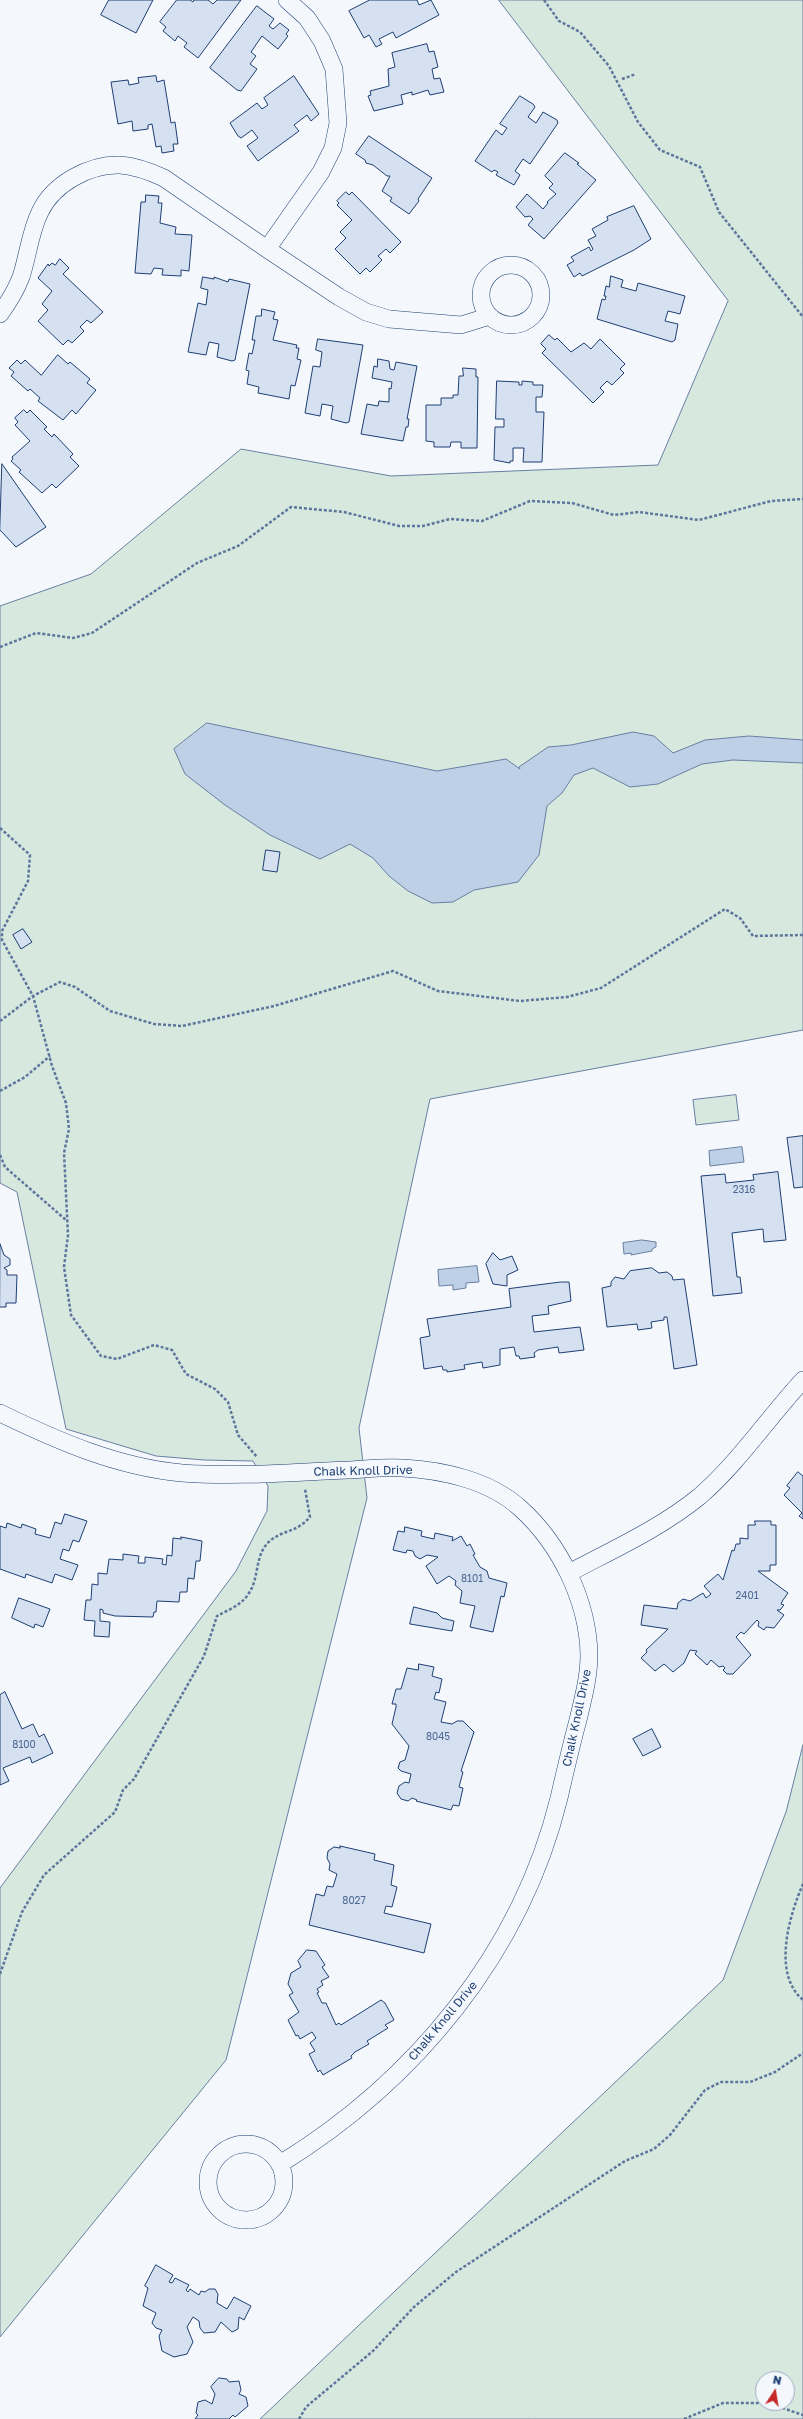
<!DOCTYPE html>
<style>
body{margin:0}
#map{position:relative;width:803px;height:2419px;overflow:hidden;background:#f4f7fb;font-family:"Golos Text",sans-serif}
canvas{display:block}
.north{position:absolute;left:755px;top:2371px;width:40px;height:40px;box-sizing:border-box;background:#f4f7fb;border:1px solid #9eadc5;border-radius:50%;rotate:12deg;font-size:11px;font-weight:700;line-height:16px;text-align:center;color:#1d3f73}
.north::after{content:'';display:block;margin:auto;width:14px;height:18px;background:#c62828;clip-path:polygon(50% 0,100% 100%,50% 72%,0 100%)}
</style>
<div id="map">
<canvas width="803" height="2419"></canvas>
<div class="north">N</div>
</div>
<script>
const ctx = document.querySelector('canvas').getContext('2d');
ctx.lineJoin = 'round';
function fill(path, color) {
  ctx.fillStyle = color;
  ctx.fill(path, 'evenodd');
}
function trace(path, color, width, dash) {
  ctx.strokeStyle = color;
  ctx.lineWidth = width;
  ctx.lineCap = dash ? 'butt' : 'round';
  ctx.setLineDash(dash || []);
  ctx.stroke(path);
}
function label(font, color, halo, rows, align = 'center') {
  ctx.font = font + ' "Golos Text",sans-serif';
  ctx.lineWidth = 3;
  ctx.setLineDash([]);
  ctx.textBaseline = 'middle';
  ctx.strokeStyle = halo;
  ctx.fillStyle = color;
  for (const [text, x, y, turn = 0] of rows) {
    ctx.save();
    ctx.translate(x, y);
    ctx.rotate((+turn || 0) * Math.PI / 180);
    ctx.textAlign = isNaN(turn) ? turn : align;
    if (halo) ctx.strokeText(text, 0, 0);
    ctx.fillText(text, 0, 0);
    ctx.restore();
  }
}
const green = new Path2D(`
 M499 0H803V1030L430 1099 359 1428 367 1498 226 2060 0 2337V1888L236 1571 267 1511 268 1486 253 1461 204 1460 156 1456 66 1429 17 1192 0 1183V606L91 574 241 449 391 476 658 465 728 301Z
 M736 1095 739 1120 696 1125 693 1100Z
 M803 1745V2419H260L723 1980 786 1812ZM763 2379H787V2403H763Z`);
const water = new Path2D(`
 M207 723 437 771 506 759 520 769 519 767 548 747 571 745 633 732 654 736 673 753 705 740 749 736 803 740V763L733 760 702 764 658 784 630 787 593 768 574 775 562 793 547 806 539 855 518 882 474 890 453 902 432 903 408 891 389 876 373 858 350 844 320 859 270 835 225 805 185 774 174 749Z
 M742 1147 744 1162 710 1166 709 1151Z
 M642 1240 656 1242V1247L652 1249V1251L631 1255V1253L624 1254 623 1243Z
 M477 1266 479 1282 466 1283V1288L453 1290V1285L439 1286 438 1270Z`);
const building = new Path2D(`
 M109 0H153L136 33 101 15Z
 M177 0H190L193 2 194 0H208L213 4 217 0H241L198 58 184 47 187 43 178 36 175 41 163 31 166 27 160 22Z
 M370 0H417L419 5 431 0 439 15 396 38 393 32 379 39 382 44 376 47 369 35 364 38 349 11Z
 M257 6 274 19 269 26 273 29 280 23 289 30 286 34 288 36 278 49 262 36 251 52 256 56 250 64 257 69 241 91 237 90 210 68Z
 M427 44 429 52 434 51 438 67 432 69 434 79 440 78 444 92 430 95 428 90 412 95V92L401 95 403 104 374 111 368 96 371 95 370 91 389 86 388 69 395 67 392 53Z
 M156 76 157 82 164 80 171 123 175 122 178 144H173L174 151 162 153 161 146 156 147 152 124 148 125V129L133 131 132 121 118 124 111 82 128 80 129 85 139 83 138 78Z
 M294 76 319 114 311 121 307 115 294 125 299 131 258 161 247 146 258 138 252 130 241 138 238 136 230 123 257 103 262 109 268 105 264 98Z
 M520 96 533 104 535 107 528 117 536 123 543 112 557 120 558 123 530 164 523 159 515 171 520 175 514 185 496 175 498 172 494 170 492 172 475 161 496 130 502 135 507 128 500 124Z
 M369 136 432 178 418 199 419 201 409 214 390 201 392 198 382 191 390 176H387L373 165 366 163 365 160 356 154Z
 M565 153 579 163 577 164 596 180 544 239 528 225 533 219 530 216 525 217 516 207 527 194 543 209 548 203 547 202 556 194 549 188 553 184 545 176Z
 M346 192 349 195 352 192 401 242 390 253 386 249 378 256 382 260 370 272 366 268 360 274 335 249 346 238 340 232 352 220 337 205 339 203 337 201Z
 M146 195 159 196 158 203H162L160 223 176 227 175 234 192 235 189 271 181 270V276L162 275 163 269 154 268 151 274 135 273 141 202H145Z
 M634 206 651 239 634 250 582 276 580 273 574 277 567 265 574 261 571 257 589 247 591 251 593 249 588 240 596 236 592 229 608 220 607 217Z
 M60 259 69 268 63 274 103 312 91 323 87 320 80 327 84 331 72 343 68 340 63 345 38 321 48 310 42 304 52 291 38 278 48 264 49 266 52 263 55 265Z
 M611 276 623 280 621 287 636 291 638 283 685 296 680 314 668 311 665 321 678 324 675 340 672 342 597 319 602 299 605 300 606 296H604L606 286 609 287Z
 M203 277 214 279V277L228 282 229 279 250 284 235 360 232 361 217 357 219 344 209 342 206 355 188 352 198 303 206 305 208 290 201 288Z
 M262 309 275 312 273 319 278 320 273 340 297 345 296 348H299L297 359 301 360 295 386 291 385 289 399 258 393 259 387 247 384 249 371 246 370 249 353 252 354 255 340H252L256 316H261Z
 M549 335 555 340 557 338 571 352 584 343 591 349 600 339 625 364 620 369 624 373 612 385 607 381 600 388 604 392 593 403 542 353 546 349 541 344Z
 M318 339 363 345 349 422 346 423 331 419 333 406 322 404 320 416 305 413 313 366 320 367 322 352 316 350Z
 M58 355 68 364 70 362 90 379 87 383 96 390 76 414 72 410 63 420 38 401 40 398 30 389 28 391 11 376 14 372 9 368 17 360 21 364 25 360 41 375Z
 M378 359 389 361 390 369 394 370 396 362 417 366 407 419H409L408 427H406L403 441 361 434 367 404 378 406 379 401 389 402V388L391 389 392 382 372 378 374 366 377 367Z
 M463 368 476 369V377H478L477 448H461V442H451L450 447H434V442L426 441V405H441V398H453V395H458L459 376H463Z
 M497 381 519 382V385H522V381L533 382V385H543L542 397H536V412H544L542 462H523L524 448H513V461H510V463L494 460 495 427H504V419H496Z
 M24 410 27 413 30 410 47 427 44 429 52 437 54 434 73 454 70 457 79 466 56 488 52 484 42 493 19 472 21 470 11 461 13 459 12 457 30 441 15 425 18 422 15 418Z
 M2 464 46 527 16 547 0 530Z
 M266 850 280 852 277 872 263 870Z
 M23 929 32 942 21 949 13 935Z
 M803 1136V1187L794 1188 787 1138Z
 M778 1172 786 1240 764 1242 763 1229 732 1233 737 1277H740L742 1293 713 1296 701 1176 725 1174 726 1183 754 1180 753 1175Z
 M0 1244 4 1255 10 1259V1265L4 1268 7 1270V1275H17L16 1303H6V1307H0Z
 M493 1253 500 1260 512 1256 518 1270 507 1275V1286L493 1284 486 1264Z
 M652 1268 659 1273 667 1272 672 1276 673 1280 684 1279 697 1365 674 1369 667 1317H664V1320L651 1322 652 1328 638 1330 637 1324 607 1327 602 1288 611 1286V1282L615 1277 624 1279 630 1271Z
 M561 1282H569L571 1301 548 1306 549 1314 532 1316 534 1332 580 1327 584 1350 559 1353 558 1347 538 1350 534 1353 535 1357 520 1359 519 1356H516L514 1347 500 1349V1365L483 1368 482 1362 464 1365 465 1369 447 1372V1370H443L442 1366 424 1369 420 1338 430 1336 427 1319 511 1307 509 1289Z
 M798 1472 803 1476V1519L799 1516 802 1513 784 1495 790 1488 787 1486Z
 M65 1514 87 1521 79 1542 73 1540 69 1551 63 1549 60 1559 78 1565 72 1580 55 1574 52 1583 26 1574 25 1578 0 1569V1526L6 1528 7 1523 21 1528 22 1524 36 1529 35 1534 50 1538 55 1522 61 1524Z
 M755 1521H771V1525H776V1565H770V1571H758L788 1593 783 1600 781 1604 784 1605 780 1610H777L784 1615 774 1628 766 1627 764 1630 758 1626 759 1622 757 1620 744 1634 741 1632 736 1637 751 1655 733 1674H727L723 1670 725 1668 723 1666 719 1667 711 1660 707 1665 695 1654 697 1651 690 1650 684 1663 673 1672 664 1664 655 1671 641 1658 647 1652 646 1650 668 1629 641 1625 644 1605 677 1609 678 1603 683 1599 690 1601 703 1593 706 1598 711 1594 704 1586 718 1574 723 1580 732 1550 734 1551 736 1544H740V1538L748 1539V1525H755Z
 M405 1527 422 1531 421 1536 434 1539 435 1533 453 1537 452 1541 461 1536 467 1546 470 1544 475 1554 473 1555 480 1567 487 1571 489 1578 507 1583 504 1597 501 1596 493 1632 470 1627 475 1606 460 1603 462 1591 455 1585 456 1581 449 1576 437 1584 426 1566 438 1557 427 1555 420 1559 415 1556 413 1551 407 1550 406 1553 393 1550 398 1531 404 1532Z
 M181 1537 202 1541 200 1561H196L194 1579 188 1578 187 1592H180L179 1602 157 1601 156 1612H154L153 1617 115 1616 103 1613V1610L100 1609V1621L110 1622 109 1637 94 1636 95 1621 84 1620 86 1600H91L92 1584 98 1585V1573L107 1574 109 1559 123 1560V1554L139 1556 138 1563H145V1557L163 1559 162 1564 166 1565 167 1555 172 1556 173 1538 181 1539Z
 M19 1598 50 1609 43 1627 35 1624 34 1628 12 1618Z
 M414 1607 437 1613 442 1618 454 1621 452 1631 410 1624Z
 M419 1664 434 1667 432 1676 442 1679 439 1693 436 1692 434 1699 446 1702 441 1722 452 1724 457 1721H463L474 1732 461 1771 463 1772 459 1787 463 1788 459 1806 453 1805 451 1810 416 1801 417 1800 412 1798 408 1801 401 1799 397 1793 399 1786 405 1782 409 1783 411 1774 401 1771 398 1768 400 1762 405 1760 409 1746 392 1724 396 1707V1704H392L396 1689H401L407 1668 418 1670Z
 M5 1692 22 1729 33 1724 39 1737 44 1734 53 1753 32 1763 30 1757 3 1768 9 1781 0 1785V1695Z
 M652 1729 661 1747 643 1756 633 1739Z
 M340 1846 375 1854 374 1860 394 1865 391 1885 397 1887 392 1907 386 1906 384 1913 431 1924 424 1953 309 1925 316 1894 324 1896 327 1886 333 1887 337 1874 329 1870 330 1864 327 1858 328 1851 334 1847 340 1848Z
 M307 1950 316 1951 325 1965 322 1967 329 1977 321 1981 323 1985 317 1989 319 1992 317 1993 322 2003H326L336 2025 339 2023 341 2025 381 2000 385 2003 394 2020 385 2025 388 2028 367 2041 369 2044 355 2052 351 2056 352 2058 323 2075 320 2070 318 2072 309 2054 315 2051 310 2043 316 2038 312 2032 300 2039 298 2035 296 2036 288 2020 299 2012 289 1995 293 1993 288 1984 291 1973 301 1967 298 1961Z
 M156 2265 173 2275 169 2282 172 2283 175 2278 189 2285 186 2290 188 2292 190 2289 199 2295 201 2291 205 2292 209 2289H215L218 2294 217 2303 227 2309 234 2297 251 2306 244 2320 239 2317 238 2329 232 2332 221 2322 215 2332 204 2333 200 2328 199 2321 193 2317 187 2327 193 2342 187 2354 174 2357 162 2351 159 2336 162 2330 156 2328 152 2323 156 2313 143 2306 148 2288 145 2286Z
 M219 2378 227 2379 229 2382 239 2381 241 2390 239 2394 246 2397 248 2406 235 2417 233 2415 229 2419H195L198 2415 196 2413 198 2402 205 2400 212 2404 215 2394 211 2387Z`);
const path = new Path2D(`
 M544 0 559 21 580 32 609 66 638 122 660 150 700 167 719 212 803 317
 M622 79 636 74
 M0 647 36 633 73 638 92 633 197 563 238 546 291 507 344 512 399 526H423L450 519 482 521 530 501 572 503 614 515 639 512 699 520 771 501 803 499
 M0 828 30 855 28 881 2 931V940L33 996 52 1066 66 1103 69 1129 64 1153 68 1235 64 1267 71 1315 101 1356 117 1359 154 1345 172 1350 186 1374 215 1389 228 1402 238 1435 257 1457
 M0 1021 33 996 60 982 75 987 110 1011 154 1024 182 1026 274 1006 393 971 438 991 520 1001 567 997 601 988 725 909 740 918 753 936 803 935
 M0 1091 25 1077 50 1056
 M0 1155 5 1167 66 1220
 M803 1884C789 1916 772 1974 803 2000
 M0 1974 22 1912 44 1875 115 1812 123 1790 134 1779 204 1656 217 1616C228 1610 242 1605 249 1593 260 1577 254 1553 271 1540 284 1530 297 1532 310 1517L305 1489
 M768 2403 803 2415
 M299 2419 306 2407 373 2351 414 2307 456 2272 625 2161 654 2149 670 2135 705 2090 721 2082H750L775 2072 803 2053
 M684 2419 723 2403H763`);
const minor = new Path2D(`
 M267 249 321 172 333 148 338 123 334 69 322 41 307 18 287 0
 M481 295a30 30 0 1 1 60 0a30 30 0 1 1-60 0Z
 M0 314C8 303 16 290 21 277 28 256 30 232 40 212 53 184 89 164 120 165 135 166 151 172 164 178L267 249 339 297 366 312 389 319 461 325 490 316
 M0 1413C58 1441 117 1467 182 1473 238 1477 293 1472 349 1470 366 1469 384 1467 402 1468 442 1470 489 1480 520 1508 560 1544 588 1601 589 1655 589 1677 583 1699 578 1720 571 1746 565 1772 559 1798 521 1953 415 2081 280 2164
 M569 1573C614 1549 661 1528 700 1496 739 1462 768 1418 803 1380
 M208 2182a38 38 0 1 1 76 0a38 38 0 1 1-76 0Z`);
const numberNames = [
 ["2316",744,1190],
 ["8101",472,1579],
 ["2401",747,1596],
 ["8045",438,1737],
 ["8100",24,1745],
 ["8027",354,1901]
];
const streetNames = [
 ["Chalk Knoll Drive",363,1471,-1],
 ["Chalk Knoll Drive",577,1718,-78],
 ["Chalk Knoll Drive",443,2021,-50]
];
fill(green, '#d7e8df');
trace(green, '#687fa3', 1);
fill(water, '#bed0e5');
trace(water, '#687fa3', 1);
fill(building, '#d5e0f0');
trace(building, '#1d3f73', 1);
trace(minor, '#1d3f73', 18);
trace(path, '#5e769c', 2.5, [3, 2]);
trace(minor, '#f4f7fb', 17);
label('10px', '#4b6792', null, numberNames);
label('12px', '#1d3f73', '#f4f7fb', streetNames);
</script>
